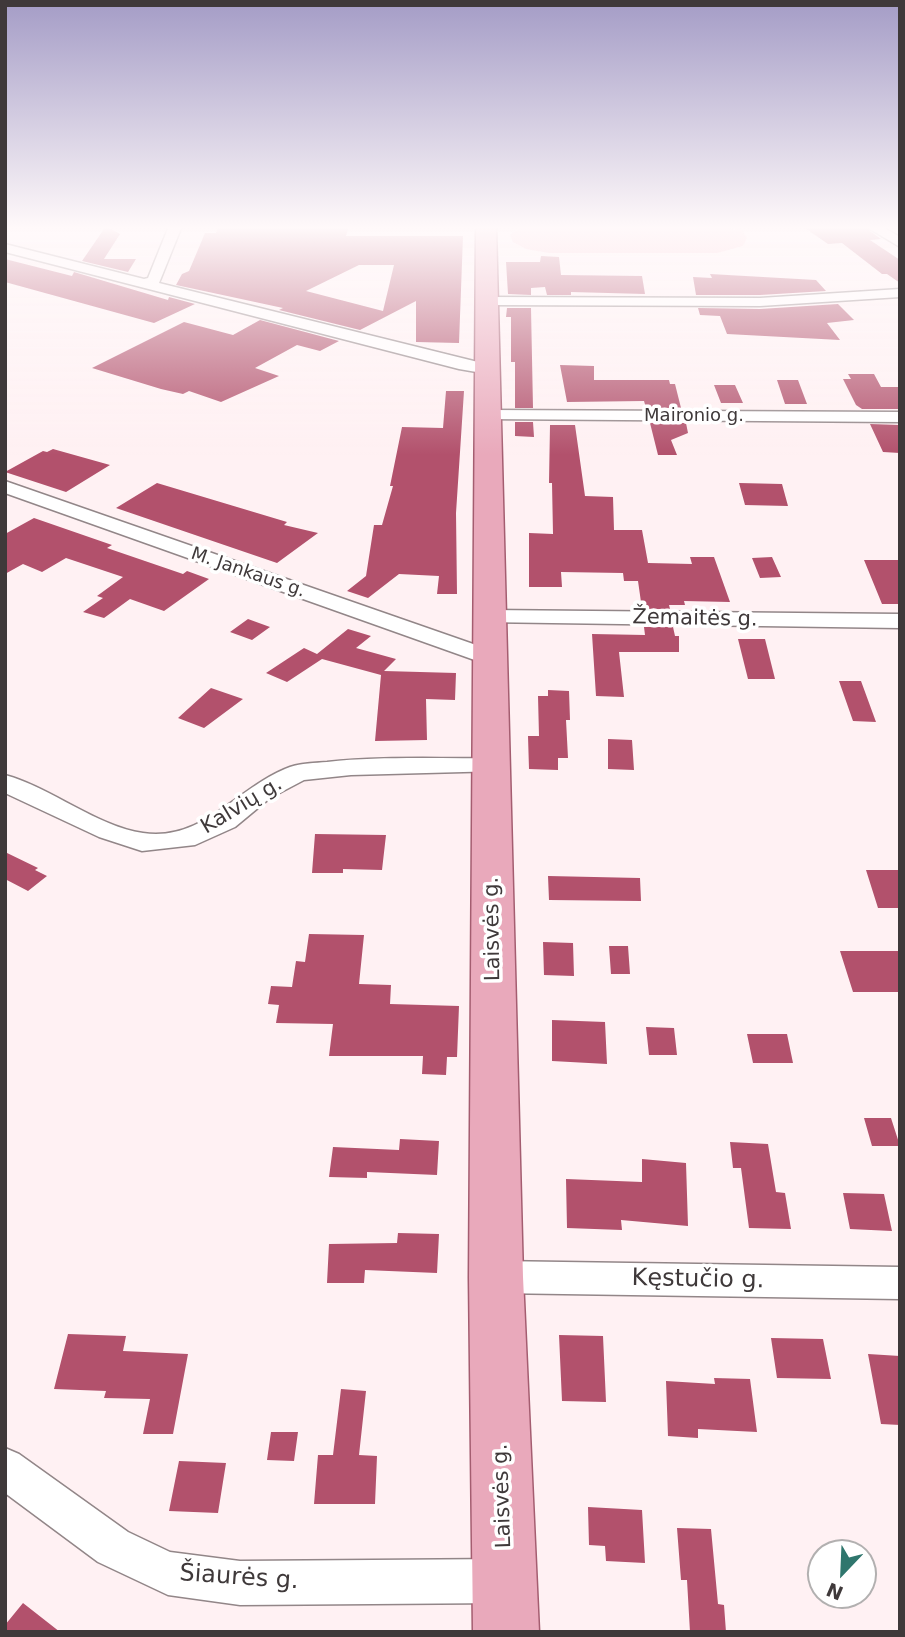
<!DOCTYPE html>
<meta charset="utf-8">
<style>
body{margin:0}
#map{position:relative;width:905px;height:1637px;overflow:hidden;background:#fff1f3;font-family:"DejaVu Sans",sans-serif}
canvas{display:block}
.frame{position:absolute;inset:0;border:7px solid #3f393a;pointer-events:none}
.north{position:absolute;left:807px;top:1539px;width:70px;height:70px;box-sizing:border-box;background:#fff;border:2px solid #b2b0b0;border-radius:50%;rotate:203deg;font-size:19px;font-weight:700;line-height:28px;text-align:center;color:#3f393a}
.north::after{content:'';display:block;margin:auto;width:24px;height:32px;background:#2f766d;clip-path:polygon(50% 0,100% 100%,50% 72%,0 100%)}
</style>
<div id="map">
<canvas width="905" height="1637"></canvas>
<div class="frame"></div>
<div class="north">N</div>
</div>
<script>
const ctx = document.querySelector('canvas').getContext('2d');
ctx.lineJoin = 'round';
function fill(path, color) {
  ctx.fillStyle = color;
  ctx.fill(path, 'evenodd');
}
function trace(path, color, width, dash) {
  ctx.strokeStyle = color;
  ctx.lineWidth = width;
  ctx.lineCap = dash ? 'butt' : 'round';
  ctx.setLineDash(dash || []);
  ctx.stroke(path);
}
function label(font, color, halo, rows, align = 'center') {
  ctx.font = font + ' "DejaVu Sans",sans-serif';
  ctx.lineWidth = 7;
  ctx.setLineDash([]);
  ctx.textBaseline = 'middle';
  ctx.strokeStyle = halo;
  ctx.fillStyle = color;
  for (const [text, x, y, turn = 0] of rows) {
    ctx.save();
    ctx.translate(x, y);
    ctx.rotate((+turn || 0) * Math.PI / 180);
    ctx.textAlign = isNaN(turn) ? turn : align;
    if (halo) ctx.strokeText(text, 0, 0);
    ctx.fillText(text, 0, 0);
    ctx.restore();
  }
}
const green = new Path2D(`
 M522 226H724L735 230 734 226H739L747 238 743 246 717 253H549L526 249 513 242 510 235Z`);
const building = new Path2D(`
 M106 226 120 234 104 259H136L128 272 82 261Z
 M219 226 307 228 308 226H349L346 236H463L459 343 416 342V301L360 330 279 310 283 308 176 285 182 274 189 271 205 233H216ZM359 265H394L383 311 306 291Z
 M802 226H863L881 239 870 240 900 260V283L887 274H882L842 243 828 244Z
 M541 256 559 257 561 275 642 276 645 294 571 292V295H547L545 287 531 288V295L508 294 506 262H540Z
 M5 259 72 276 74 272 168 300 169 297 195 304 154 323 5 282Z
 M710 274 816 280 826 291 760 295H696L693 277 712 278Z
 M838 304 854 320 827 323 840 340 727 334 720 316 700 315 698 308 760 309Z
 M507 308H531L533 408H515V362H511V317H506Z
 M260 320 339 341 320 351 297 345 255 368 279 376 221 402 189 391 183 394 161 389 92 368 184 322 233 335Z
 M560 365 594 366V380H669L670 384H675L681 408H646L644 401 567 402Z
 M848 374H874L881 387H900V409H862L856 405 843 379H851Z
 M777 380H798L807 404H785Z
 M714 385H735L743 403H721Z
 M446 391H464L456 513 457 594H437L439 576 399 574 368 598 347 591 366 576 374 525H382L393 486H390L402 427 443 428Z
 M515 422H533L534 437 515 436Z
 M650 423H686L688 433 671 440 677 455H658Z
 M870 424 900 425V453L883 452Z
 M550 425H575L585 496 613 497 614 530H642L648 563 692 564 690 557H714L730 602 684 601 685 605H669L670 609H642L638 581H624L623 573 561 572 562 587H529V533L553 534 552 483H549Z
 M53 449 110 465 66 492 5 472 43 451 47 452Z
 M157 483 287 522 284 525 318 533 277 563 116 508Z
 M739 483 782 484 788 506 745 505Z
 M34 518 112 545 107 548 183 574 187 571 209 579 164 611 130 599 104 618 83 612 103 598 97 596 123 577 66 558 42 572 23 564 5 574V534Z
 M772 557 781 577 760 578 752 558Z
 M864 560H900V604H882Z
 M248 619 270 627 252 640 230 632Z
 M644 627H673L675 636H679V652H619L624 697 596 696 592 634 645 635Z
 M348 629 371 636 356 648 396 659 384 671 456 673 455 700 426 699 427 740 375 741 381 675 322 659 287 682 266 673 304 648 317 654Z
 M738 639H765L775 679H748Z
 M839 681H861L876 722 853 721Z
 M211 688 243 699 204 728 178 718Z
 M548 690 569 691 570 720H566L568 758H558V770L529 769 528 736H539L538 696H548Z
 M608 739 632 740 634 770 608 769Z
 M315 834 386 835 382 870 343 869V873H312Z
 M5 852 38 868 35 870 47 876 28 891 5 879Z
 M866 870H900V908H878Z
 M548 876 640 878 641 901 549 900Z
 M309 934 364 935 359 984 391 985 390 1004 459 1006 457 1057H447L446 1075 422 1074 423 1056H329L333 1024 276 1023 279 1005 268 1004 271 986 292 987 296 961 305 962Z
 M543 942 573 943 574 976 544 975Z
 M609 946H628L630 974H611Z
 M840 951H900V992H853Z
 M552 1020 605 1022 607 1064 552 1061Z
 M646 1027 674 1028 677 1055H649Z
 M747 1034H787L793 1063H753Z
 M864 1118H891L900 1146H872Z
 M400 1139 439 1141 437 1175 367 1172V1178L329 1177 333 1147 399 1150Z
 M730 1142 768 1144 776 1192 785 1193 791 1229 749 1228 741 1168H733Z
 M642 1159 686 1163 688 1226 621 1220 622 1230 567 1228 566 1179 642 1182Z
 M843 1193 884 1194 892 1231 850 1229Z
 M398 1233 439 1234 437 1273 365 1270 364 1283H327L329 1244 397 1243Z
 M68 1334 126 1336 123 1351 188 1354 173 1434H143L150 1399 104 1398 106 1391 54 1389Z
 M559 1335 603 1336 606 1402 562 1401Z
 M771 1338 823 1339 831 1379 777 1378Z
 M868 1354 900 1356V1425L881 1424Z
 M714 1378 750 1379 757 1432 698 1429V1438L668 1436 666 1381 715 1384Z
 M341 1389 366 1391 359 1455 377 1456 375 1504H314L318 1455H333Z
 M271 1432H298L294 1461 267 1460Z
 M179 1461 226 1463 218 1513 169 1511Z
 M588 1507 642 1510 645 1563 606 1561 605 1546 589 1545Z
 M677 1528 711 1529 718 1604 724 1605 726 1632H690L687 1580H681Z
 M23 1603 60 1632H5V1625Z`);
const minor = new Path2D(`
 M169 226H182L159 283 494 366 496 369 488 374 459 369 5 252V244L144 279 148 278Z
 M865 226H881L900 237V247Z
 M900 289V297L760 306 485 305 478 301 485 297 760 298Z
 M489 410 900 412V422L483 419 480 415 483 411Z
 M5 481 499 653 502 658 499 663H483L5 493Z
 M490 610 900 614V628L482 622 479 617 482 612Z
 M492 758 501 761 505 766 501 771 351 775 304 780 270 798 235 827 195 845 142 851 99 837 5 793V775C50 787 98 827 143 833 204 842 238 786 290 767 301 763 315 763 327 762 381 756 437 759 492 758Z
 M496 1261 900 1267V1299L496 1293 483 1289 478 1277 483 1265Z
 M5 1448 19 1454 128 1532 170 1552 240 1561 505 1559 520 1566 527 1581 520 1596 505 1603 240 1605 168 1595 98 1562 5 1493Z`);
const primary = new Path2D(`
 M476 226H496L523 1277 539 1632H473L469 1277Z`);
const farStreetnames = [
 ["Maironio g.",694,416],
 ["M. Jankaus g.",248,573,19]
];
const streetNames = [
 ["Žemaitės g.",695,619,1],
 ["Kalvių g.",242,806,-31],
 ["Laisvės g.",493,929,-91],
 ["Laisvės g.",503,1496,-92]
];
const nearStreetnames = [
 ["Kęstučio g.",698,1280,1],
 ["Šiaurės g.",239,1578,4]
];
fill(green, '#fac1cd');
fill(building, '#b2516c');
trace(minor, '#928688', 3);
trace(primary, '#a45d70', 3);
fill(minor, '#fff');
fill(primary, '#e9a9bb');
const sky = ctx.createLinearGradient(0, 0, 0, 455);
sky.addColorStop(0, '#a49cc6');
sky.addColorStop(0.5, '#fff9fa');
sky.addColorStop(1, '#fff9fa00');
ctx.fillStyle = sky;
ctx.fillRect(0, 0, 905, 455);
label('18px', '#3f393a', '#fff', farStreetnames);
label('21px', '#3f393a', '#fff', streetNames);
label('24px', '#3f393a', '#fff', nearStreetnames);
</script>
